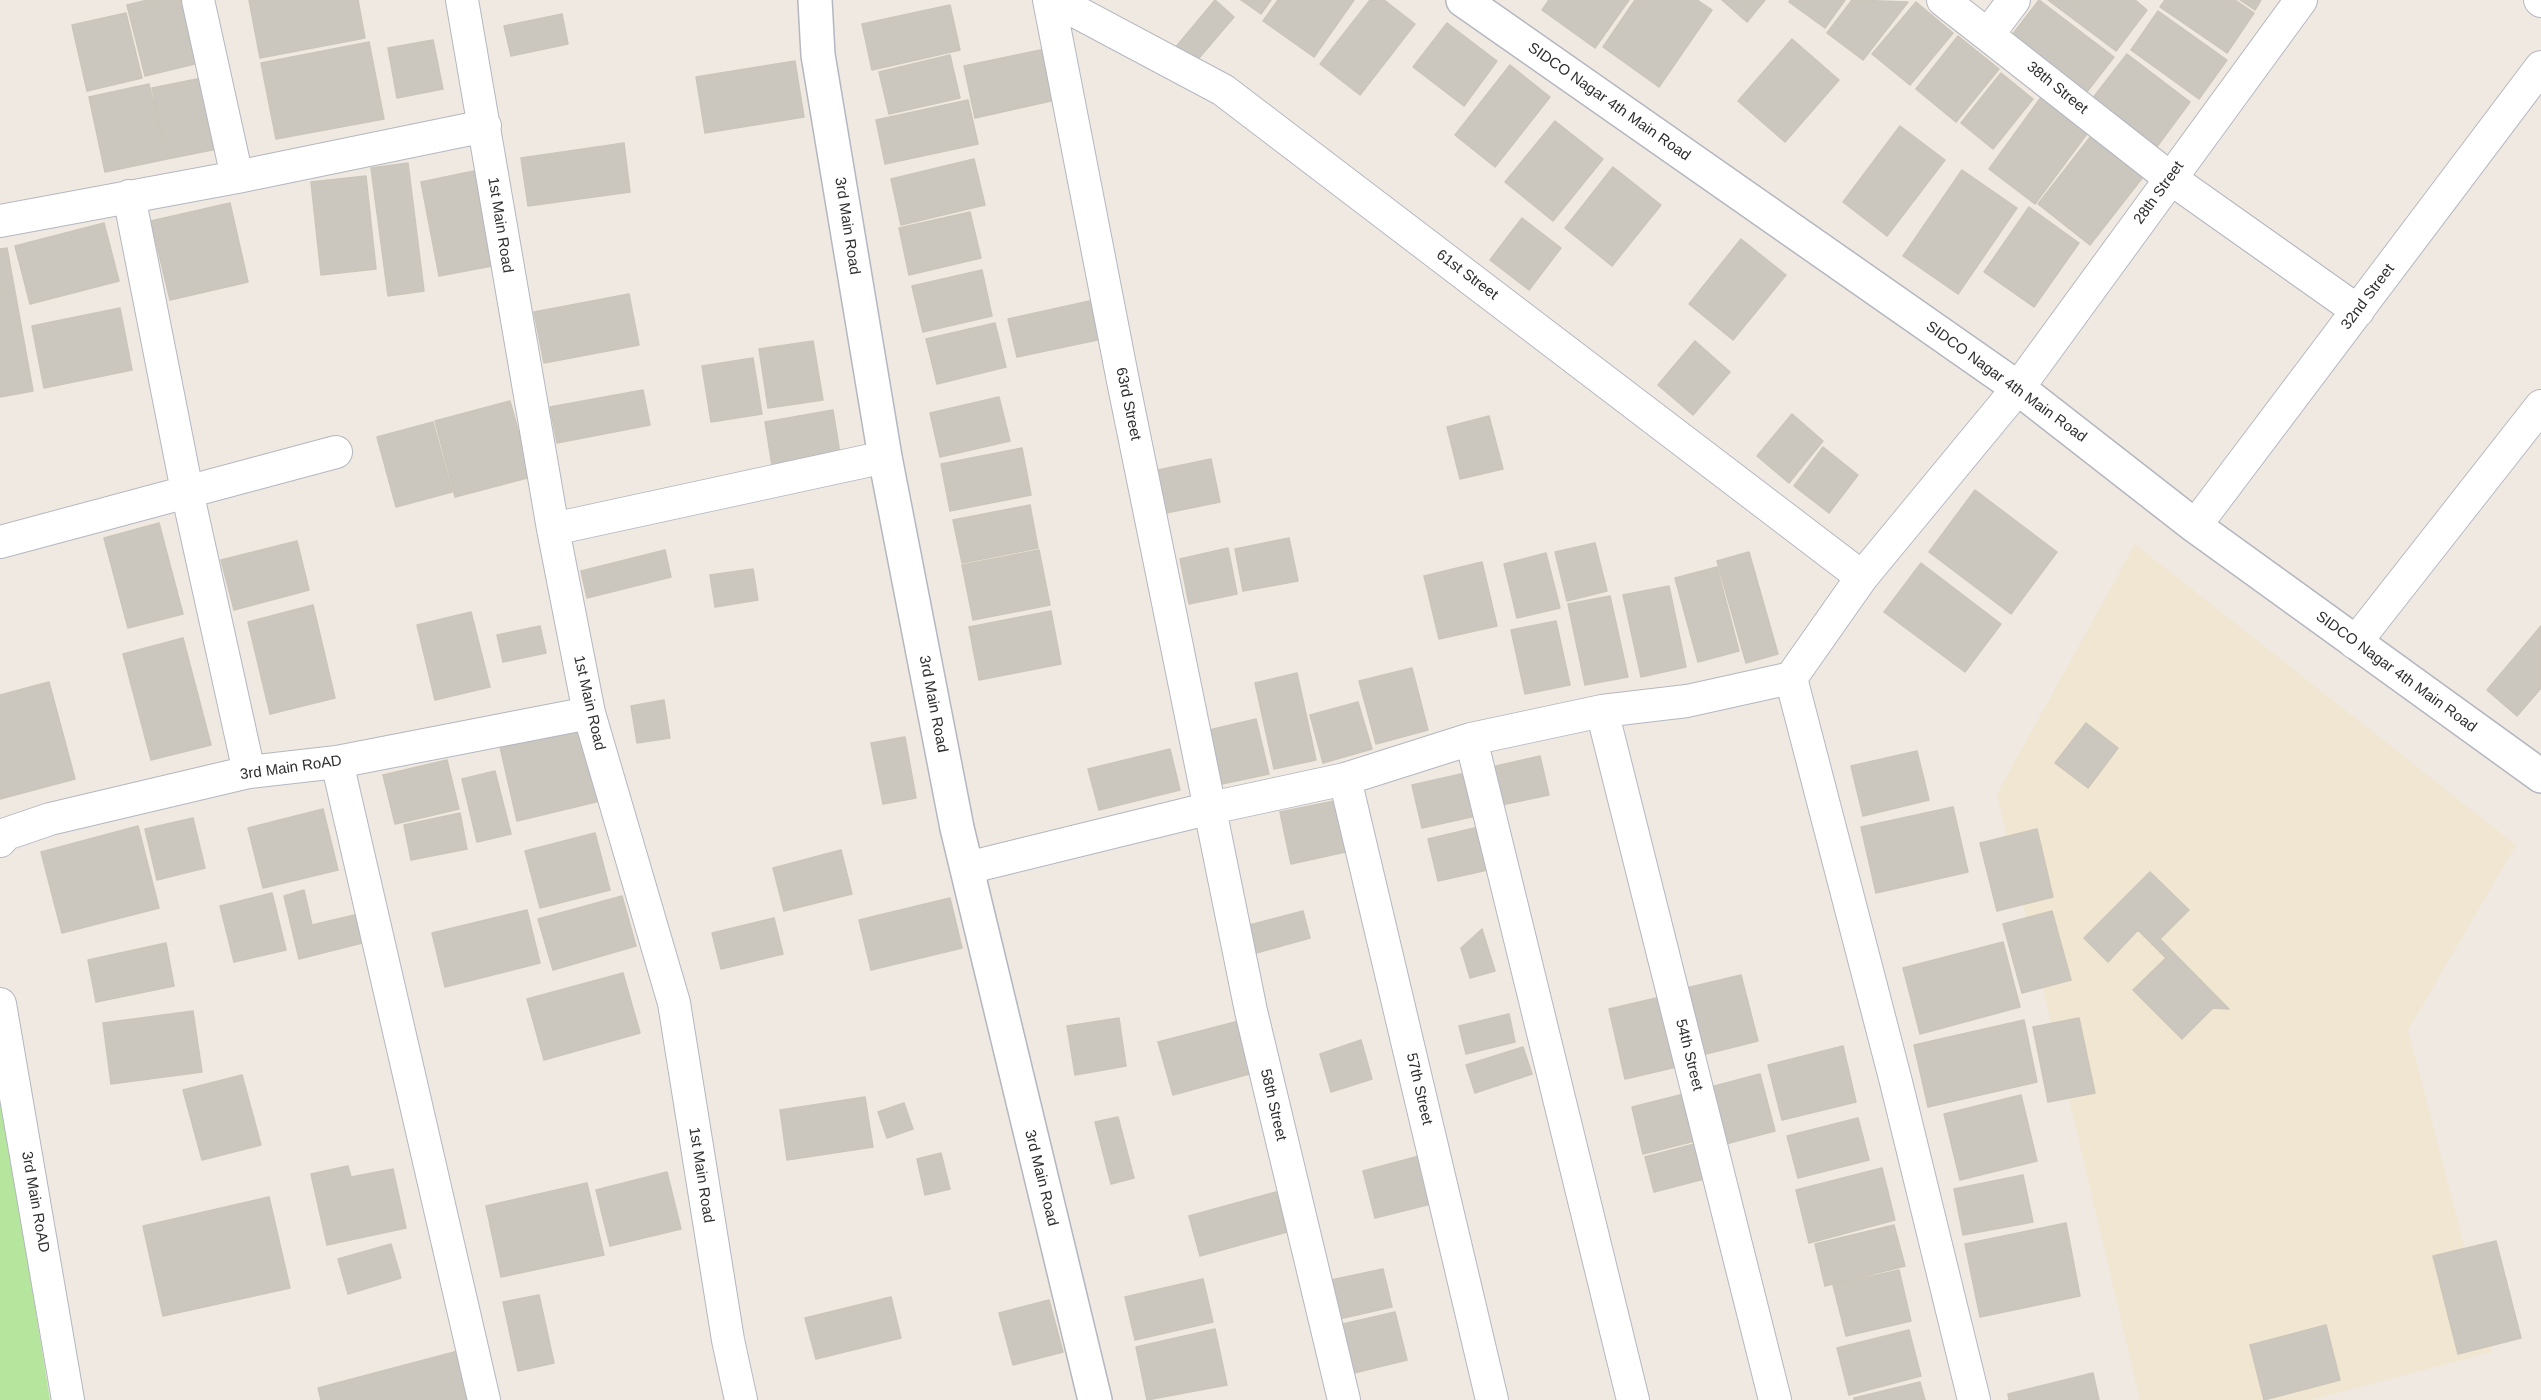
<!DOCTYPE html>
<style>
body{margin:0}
canvas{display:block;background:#efe9e1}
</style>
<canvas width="2541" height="1400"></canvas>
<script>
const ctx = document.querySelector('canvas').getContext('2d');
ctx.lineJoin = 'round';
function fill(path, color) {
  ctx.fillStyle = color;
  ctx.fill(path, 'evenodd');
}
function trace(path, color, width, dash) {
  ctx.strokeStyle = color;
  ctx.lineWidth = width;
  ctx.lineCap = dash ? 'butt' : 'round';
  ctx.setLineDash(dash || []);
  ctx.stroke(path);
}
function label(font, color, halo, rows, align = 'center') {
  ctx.font = font + ' Arial,sans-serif';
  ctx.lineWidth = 4.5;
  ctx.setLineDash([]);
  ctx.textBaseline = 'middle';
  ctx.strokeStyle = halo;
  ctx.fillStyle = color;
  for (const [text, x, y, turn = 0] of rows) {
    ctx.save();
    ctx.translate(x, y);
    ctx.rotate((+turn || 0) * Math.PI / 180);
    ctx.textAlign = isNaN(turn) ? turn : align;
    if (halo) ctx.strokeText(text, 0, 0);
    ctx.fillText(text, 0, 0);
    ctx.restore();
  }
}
const education = new Path2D(`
 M2135 544 2516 845 2408 1030 2492 1352 2311 1400H2140L1997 794Z`);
const green = new Path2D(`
 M0 1089 50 1400H0Z`);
const building = new Path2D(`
 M148 0H192L207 61 145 76 127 5Z
 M249 0H358L365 38 260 58Z
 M1215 0 1234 17 1194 64 1175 48Z
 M1241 0H1271L1261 14Z
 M1278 0H1354L1314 57 1263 21Z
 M1370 0H1384L1415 24 1360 95 1320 64Z
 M1549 0H1629L1595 48 1542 10Z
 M1635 0H1697L1712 10 1659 87 1603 47Z
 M1722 0H1765L1747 22Z
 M1790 0H1845L1825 28 1789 2Z
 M1852 0 1908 2 1863 60 1827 33Z
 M2039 0 2114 57 2083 97 2009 39Z
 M2048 0H2135L2147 10 2116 51Z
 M2165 0H2235L2254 13 2227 53 2160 7Z
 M2240 0H2261L2255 10Z
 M1916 2 1953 33 1910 85 1872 54Z
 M950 5 960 50 872 70 862 24Z
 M2158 11 2227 60 2199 99 2131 50Z
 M126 13 142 78 87 91 72 25Z
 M562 14 568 44 511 56 504 26Z
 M1447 23 1497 61 1464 106 1413 67Z
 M1958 36 1999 69 1956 122 1916 89Z
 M1792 39 1839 80 1785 142 1738 101Z
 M433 40 443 89 397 98 388 48Z
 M369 42 384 119 276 139 261 63Z
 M1050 48 1060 99 975 118 964 66Z
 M2127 54 2190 102 2156 148 2092 99Z
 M950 55 960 98 889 114 879 72Z
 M795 61 804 117 705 133 696 77Z
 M1510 65 1550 97 1495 167 1455 135Z
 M2001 73 2033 99 1993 149 1961 123Z
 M207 77 222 148 167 159 152 88Z
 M149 84 167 159 105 172 89 97Z
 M2042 96 2089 131 2035 204 1989 169Z
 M968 100 978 144 885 164 876 120Z
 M1555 121 1603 159 1553 221 1505 182Z
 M1900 126 1945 160 1887 236 1843 202Z
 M2091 136 2143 177 2090 245 2038 204Z
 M624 143 630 192 528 206 521 158Z
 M974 159 985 205 901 225 891 179Z
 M408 163 424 291 388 296 371 168Z
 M1613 167 1661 205 1612 266 1565 228Z
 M1962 170 2017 208 1958 294 1903 256Z
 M474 171 492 266 439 276 421 182Z
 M366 176 376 269 321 275 311 182Z
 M230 203 248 282 170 300 151 221Z
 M2029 207 2079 243 2034 307 1984 272Z
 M970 212 981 258 909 275 899 228Z
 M1522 218 1561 248 1529 290 1490 260Z
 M104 223 119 281 30 304 15 246Z
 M1741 239 1786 275 1733 340 1689 304Z
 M7 248 33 391 0 397V249Z
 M982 270 992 316 923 332 912 286Z
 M629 294 639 345 544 363 534 312Z
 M1094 300 1102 339 1017 357 1008 319Z
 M120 308 132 370 44 388 32 326Z
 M995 323 1006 367 937 384 926 339Z
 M813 341 823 400 768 408 759 349Z
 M1695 341 1730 372 1693 415 1658 385Z
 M753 358 762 414 711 422 702 366Z
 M643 390 650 425 557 443 550 407Z
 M999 397 1010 441 940 457 930 413Z
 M510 401 531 477 455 497 435 421Z
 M833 410 841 460 773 472 765 422Z
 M1792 414 1823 441 1789 483 1757 456Z
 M1489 416 1503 469 1460 479 1447 427Z
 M433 422 452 492 396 507 377 437Z
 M1823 447 1858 475 1829 513 1794 486Z
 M1022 448 1031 495 950 511 941 464Z
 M1211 459 1220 502 1161 514 1153 471Z
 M1975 490 2057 552 2011 614 1929 552Z
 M1030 505 1038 548 962 563 953 520Z
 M159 523 183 614 128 628 104 538Z
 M1289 538 1298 581 1243 591 1235 549Z
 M297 541 309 590 234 610 221 560Z
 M1595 543 1607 591 1567 601 1555 552Z
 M1228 548 1237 594 1189 604 1180 559Z
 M665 550 671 577 587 598 581 571Z
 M1039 550 1050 605 973 620 962 565Z
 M1749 552 1778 654 1746 663 1717 561Z
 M1546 553 1560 608 1517 618 1504 564Z
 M1482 562 1497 626 1439 639 1424 576Z
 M1921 563 2001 624 1965 672 1884 612Z
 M1717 567 1739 651 1698 662 1675 578Z
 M753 569 758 600 715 607 710 575Z
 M1669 586 1686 667 1641 677 1623 595Z
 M1610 596 1628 677 1585 685 1568 604Z
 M313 605 335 698 270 714 248 622Z
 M1051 611 1061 664 979 680 969 627Z
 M471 612 490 687 435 700 417 625Z
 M1556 621 1570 685 1525 694 1511 630Z
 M540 626 546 653 503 662 497 635Z
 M2541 626V688L2517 716 2487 690Z
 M183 638 211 745 151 760 123 654Z
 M1412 668 1428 730 1376 744 1359 681Z
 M1297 673 1316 760 1274 769 1255 683Z
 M49 682 75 779 0 799V695Z
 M664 700 670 738 637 743 631 706Z
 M1358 702 1372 749 1323 763 1310 715Z
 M1256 719 1269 774 1217 785 1205 731Z
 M2086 723 2118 748 2088 788 2055 763Z
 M582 728 600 801 517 821 500 747Z
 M905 737 916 798 883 804 871 743Z
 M1170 749 1180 790 1099 810 1088 769Z
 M1917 751 1929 800 1863 816 1851 766Z
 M1540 756 1549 795 1492 807 1483 769Z
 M447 760 459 809 395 824 383 775Z
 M495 771 511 834 477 842 462 779Z
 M1470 772 1480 815 1422 828 1412 785Z
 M1339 800 1350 851 1291 864 1280 812Z
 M1953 807 1968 872 1876 893 1861 827Z
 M323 809 338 870 263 888 248 828Z
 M460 813 467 849 411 860 404 825Z
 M193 818 205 868 157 880 145 829Z
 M138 826 159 908 62 933 41 852Z
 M1483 826 1492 869 1438 881 1428 839Z
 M2037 829 2053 897 1997 911 1980 843Z
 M595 833 610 890 540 908 525 851Z
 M841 850 852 894 784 911 773 868Z
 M2150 872 2189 910 2160 939 2229 1009 2213 1008 2182 1039 2133 990 2166 958 2138 930 2108 962 2084 938Z
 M304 890 312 925 363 913 370 941 299 959 284 896Z
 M272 893 286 950 234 962 220 906Z
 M622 896 636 946 553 970 538 919Z
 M950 898 962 948 871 970 859 920Z
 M527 910 540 963 445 987 432 933Z
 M1303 911 1310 938 1249 955 1242 927Z
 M2052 911 2071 980 2022 993 2003 924Z
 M774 918 783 954 721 969 712 933Z
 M1482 929 1495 971 1470 978 1461 948Z
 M2003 942 2020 1007 1920 1034 1903 968Z
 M166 943 174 986 96 1002 88 960Z
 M623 973 640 1033 544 1060 527 999Z
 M1741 975 1758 1041 1694 1057 1678 990Z
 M1669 995 1685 1065 1625 1079 1609 1009Z
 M193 1011 202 1072 111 1084 103 1023Z
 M1509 1014 1515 1042 1466 1054 1459 1026Z
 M1119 1018 1126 1066 1075 1075 1067 1026Z
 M2079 1018 2095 1093 2048 1102 2033 1027Z
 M2024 1020 2037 1082 1928 1107 1914 1045Z
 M1239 1021 1253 1073 1173 1095 1158 1042Z
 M1361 1040 1372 1079 1331 1092 1320 1054Z
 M1843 1046 1856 1102 1782 1120 1768 1065Z
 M1523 1047 1532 1074 1475 1093 1466 1065Z
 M1760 1074 1775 1131 1718 1146 1703 1089Z
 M242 1075 261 1145 202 1160 183 1090Z
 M1688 1093 1699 1140 1643 1154 1632 1107Z
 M2021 1095 2037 1161 1960 1180 1944 1114Z
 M865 1097 873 1147 787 1160 780 1110Z
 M904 1103 913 1129 887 1138 878 1112Z
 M1118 1117 1134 1178 1111 1184 1095 1122Z
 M1858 1118 1869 1160 1798 1178 1787 1136Z
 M1698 1143 1708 1178 1654 1192 1645 1157Z
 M941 1153 950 1189 925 1195 917 1159Z
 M1423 1155 1435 1203 1375 1218 1363 1171Z
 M348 1166 351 1177 393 1169 406 1228 327 1245 311 1174Z
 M1882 1168 1895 1220 1809 1243 1796 1190Z
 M667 1172 681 1229 610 1246 596 1190Z
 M2023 1175 2033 1222 1963 1235 1954 1189Z
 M587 1183 604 1255 501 1277 486 1206Z
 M1276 1192 1287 1232 1200 1256 1189 1216Z
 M269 1197 290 1288 163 1316 143 1226Z
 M2066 1223 2080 1296 1980 1317 1965 1244Z
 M1894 1225 1905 1266 1825 1286 1815 1244Z
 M2496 1241 2521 1338 2458 1354 2433 1256Z
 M391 1244 401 1278 348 1294 338 1259Z
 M1383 1269 1392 1307 1339 1319 1331 1280Z
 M1899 1270 1911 1321 1846 1336 1833 1285Z
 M1203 1279 1213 1322 1135 1340 1125 1297Z
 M539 1295 554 1363 518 1371 503 1302Z
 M891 1297 901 1338 816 1359 805 1318Z
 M1049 1300 1063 1352 1013 1365 999 1313Z
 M1395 1312 1407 1360 1354 1373 1343 1324Z
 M2326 1325 2340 1380 2264 1400 2250 1345Z
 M1215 1329 1227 1385 1147 1400 1136 1347Z
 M1909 1330 1921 1376 1849 1395 1837 1348Z
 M458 1351 471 1400H321L318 1388Z
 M2093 1373 2099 1400H2009L2008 1394Z
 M1920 1382 1925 1400H1854V1398Z`);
const street = new Path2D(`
 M198 0 237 177 485 126
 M462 0 553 529 589 713 674 1003 728 1340 741 1400
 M1049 0 1123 381 1251 1011 1344 1400
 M1054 0 1223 90 1862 577
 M1943 0 2170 178 2358 311
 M2540 0 2541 1
 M1989 33 2014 0
 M129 196 187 491 249 772
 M0 221 237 177
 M2195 526 2541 67
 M553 529 885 457
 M0 542 336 452
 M2355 643 2541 406
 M1602 711 1775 1400
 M1471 739 1633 1400
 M337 762 484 1400
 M1345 779 1492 1400
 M0 841 6 834 50 819 249 772 337 762 589 713
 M967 868 1211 808 1345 779 1471 739 1602 711 1687 701 1791 678
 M0 1004 68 1400
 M1974 1400 1896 1082 1791 678 1862 577 2018 388 2301 0`);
const secondary = new Path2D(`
 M815 0 818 55 885 457 957 828 1095 1400
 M1463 0 2018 388 2195 526 2541 776`);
const streetNames = [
 ["38th Street",2057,88,39],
 ["SIDCO Nagar 4th Main Road",1609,102,35],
 ["28th Street",2159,193,-54],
 ["1st Main Road",500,225,81],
 ["3rd Main Road",847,226,81],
 ["61st Street",1467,275,37],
 ["32nd Street",2368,297,-53],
 ["SIDCO Nagar 4th Main Road",2006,382,36],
 ["63rd Street",1128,404,78],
 ["SIDCO Nagar 4th Main Road",2396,672,36],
 ["1st Main Road",589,703,77],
 ["3rd Main Road",933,704,79],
 ["3rd Main RoAD",291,768,-8],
 ["54th Street",1689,1055,76],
 ["57th Street",1419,1089,77],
 ["58th Street",1273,1105,77],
 ["1st Main Road",701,1175,81],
 ["3rd Main Road",1041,1178,76],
 ["3rd Main RoAD",35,1202,80]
];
fill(education, '#f0e6d1');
fill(green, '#b6e59e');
fill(building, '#cbc7bf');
trace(building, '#cbc5ba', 1.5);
trace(street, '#b4b7c1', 34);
trace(secondary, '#b4b7c1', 36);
trace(street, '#fff', 32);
trace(secondary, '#fff', 33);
label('15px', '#2e2e2e', '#fff', streetNames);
</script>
